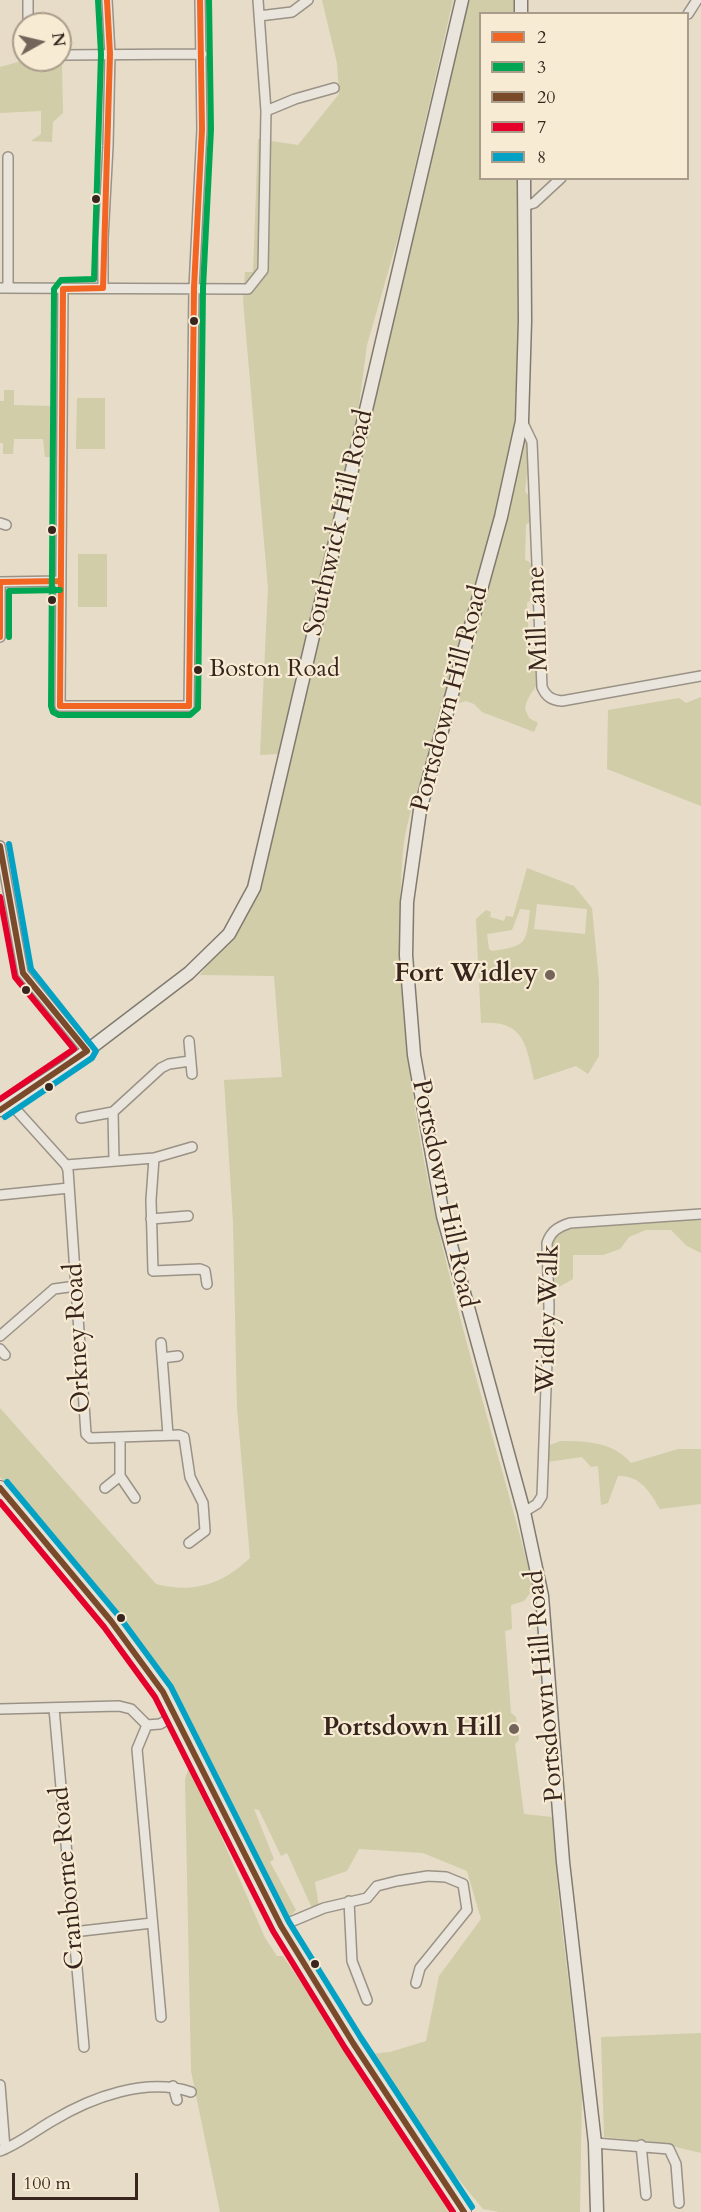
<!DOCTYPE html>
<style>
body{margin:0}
#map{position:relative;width:701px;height:2212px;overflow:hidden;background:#e6dcc8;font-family:Cardo,serif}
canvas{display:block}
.legend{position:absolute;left:479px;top:12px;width:210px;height:168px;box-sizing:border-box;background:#f7ebd3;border:2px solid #aa9c8b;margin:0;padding:8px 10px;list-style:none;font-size:18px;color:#37251e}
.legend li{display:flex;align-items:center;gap:12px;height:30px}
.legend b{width:30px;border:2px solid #aa9c8b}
.north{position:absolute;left:12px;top:12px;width:60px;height:60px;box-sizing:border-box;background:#f7ebd3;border:2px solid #aa9c8b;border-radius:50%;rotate:82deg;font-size:16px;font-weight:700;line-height:24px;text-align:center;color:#37251e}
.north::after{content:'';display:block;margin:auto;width:21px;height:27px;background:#74655a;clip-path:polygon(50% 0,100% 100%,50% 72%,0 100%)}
.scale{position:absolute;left:12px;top:2173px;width:126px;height:27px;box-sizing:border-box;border:3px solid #37251e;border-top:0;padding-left:8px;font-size:18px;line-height:21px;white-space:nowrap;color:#37251e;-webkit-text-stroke:4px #f7ebd3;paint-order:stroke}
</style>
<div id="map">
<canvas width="701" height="2212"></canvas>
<ul class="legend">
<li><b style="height:8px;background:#f26522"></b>2</li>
<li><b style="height:8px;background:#00a651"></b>3</li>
<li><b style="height:8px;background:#7a4b2a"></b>20</li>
<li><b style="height:8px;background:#e4002b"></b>7</li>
<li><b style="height:8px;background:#03a2c5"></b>8</li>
</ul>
<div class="north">N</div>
<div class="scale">100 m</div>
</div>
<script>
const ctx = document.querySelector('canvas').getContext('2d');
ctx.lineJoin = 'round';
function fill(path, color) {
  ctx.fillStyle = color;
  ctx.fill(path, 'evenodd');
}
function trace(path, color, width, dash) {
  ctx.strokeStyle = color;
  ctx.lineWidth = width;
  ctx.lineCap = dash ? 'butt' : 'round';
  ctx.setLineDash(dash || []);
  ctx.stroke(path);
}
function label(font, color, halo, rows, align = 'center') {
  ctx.font = font + ' Cardo,serif';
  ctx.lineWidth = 4.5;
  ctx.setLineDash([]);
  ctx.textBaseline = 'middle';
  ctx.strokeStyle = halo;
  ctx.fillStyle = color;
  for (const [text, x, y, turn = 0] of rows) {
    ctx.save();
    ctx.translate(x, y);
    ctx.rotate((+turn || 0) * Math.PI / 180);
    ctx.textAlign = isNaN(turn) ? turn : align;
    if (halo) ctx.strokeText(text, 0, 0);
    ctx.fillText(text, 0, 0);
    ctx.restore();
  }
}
const green = new Path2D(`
 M322 0H453L401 227 367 345 358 413 278 754 260 755 268 588 243 300 245 272H253L258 139 298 145 339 94 337 63Z
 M468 0H516V13L480 14V178L520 179C520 284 527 392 501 495 479 579 455 663 431 746 422 779 406 818 403 851 382 1104 472 1347 534 1588L524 1601 511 1605 512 1629 505 1631 511 1713 516 1717 519 1740 515 1744 524 1814 552 1817 560 1912 582 2091 580 2212H499L483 2209 455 2175 436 2188 451 2212H220L191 2071 185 1779 190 1764 265 1938 277 1956H283L351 2056 390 2052 426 2041 439 1976 481 1919 467 1871 423 1853 359 1849 347 1871 315 1882 319 1907 312 1908 287 1853 281 1856 259 1810 254 1809 274 1859 270 1862 296 1910 289 1917 271 1892 240 1832 181 1703 172 1690 174 1687 169 1685 149 1655 0 1477V1408L156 1584C193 1594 223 1584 250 1558L237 1408 233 1222 224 1080 282 1077 274 976 200 975 254 902Z
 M18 62H62L63 113 53 122 52 142 31 141 41 134V111L0 113V67Z
 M4 390H14V405L51 406 50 457H45L43 439H14L13 454H3V443H0V401H4Z
 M77 398H105V449H76Z
 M527 438 529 455 525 491 531 499 532 522 526 524 525 560C540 565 534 584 534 597L527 603 530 662 538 668C540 693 528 689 525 709L529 718 538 723 534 732 482 712 474 704 466 701 453 705 509 515 523 440Z
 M78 554H107V607H78Z
 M701 697V806L607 769 608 710 679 698 686 703Z
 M527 868 574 886 592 908 599 981V1056L588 1074 576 1066 534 1080C526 1044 524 1020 481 1023L476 919 486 910 491 912 490 917 504 921 506 916 513 917ZM537 904 587 909 585 934 534 929ZM520 909 530 910C526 944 527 946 492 951L489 949 487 934 512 930Z
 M701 1216V1253L687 1246 671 1230H646L629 1237 620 1249 603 1255H573V1279L552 1291 551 1245 555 1234 576 1225Z
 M561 1441C587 1441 613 1442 631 1463L678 1449H701V1504L660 1509C650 1492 640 1475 618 1476L608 1503 601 1505 598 1466 591 1467 582 1457 547 1462V1446Z
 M701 2033V2153L655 2142 604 2137 601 2037Z`);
const street = new Path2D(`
 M28 0V24
 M688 14 697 0
 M259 16 292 12 308 0
 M60 55 202 54
 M266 111 295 99 334 88
 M8 157V288
 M524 206 534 203 561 178
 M0 288 248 289 263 270 266 111 258 0
 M103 288V239L108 146 110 54 107 0
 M63 289 60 706H189L194 288 202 129 200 0
 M522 421 532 442 542 687C546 697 552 700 562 701L701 676
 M0 523 6 525
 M0 582 60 581
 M0 637V582
 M0 846 23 973 87 1051
 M189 1041 192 1074
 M10 1103 66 1165 68 1170 86 1434 90 1438 179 1435 184 1437 190 1477 203 1503 205 1531 189 1543
 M81 1118 113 1112
 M154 1158 192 1147
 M114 1160 113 1112 161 1068 169 1064 190 1061
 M66 1165 154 1158 151 1200 153 1271 200 1269 205 1271 207 1284
 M0 1195 69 1188
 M151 1219 188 1216
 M0 1336 54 1289 76 1286
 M161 1343 168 1435
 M0 1349 5 1355
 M162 1358 178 1356
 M120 1437V1476L135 1498
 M105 1488 120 1476
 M524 1512 537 1504 542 1496 549 1307 547 1243C551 1231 558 1227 570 1223L701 1214
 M54 1708 84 2047
 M0 1709 119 1706 131 1709 147 1725
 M349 1901 352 1961 367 2000
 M281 1926 324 1908 367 1898 377 1886 397 1881 428 1876 446 1877 463 1884 467 1910 420 1968 416 1983
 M73 1932 152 1923
 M161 2017 137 1749 147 1725 160 1724 176 1715
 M0 2085 5 2149
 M173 2086 177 2100
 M595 2143 669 2149 676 2164 679 2203
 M641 2145 646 2195
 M0 2151C18 2144 35 2131 52 2121 92 2097 146 2077 191 2092`);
const secondary = new Path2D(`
 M521 14V0
 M524 178 525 321 522 421 501 517 420 810 407 902 406 955 414 1055 443 1216 524 1512 542 1596 563 1862 595 2143 597 2212
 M0 1110 67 1066 189 973 229 934 254 888 462 0`);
const primary = new Path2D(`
 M0 1488 111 1621 163 1692 281 1926 353 2043 464 2212`);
const bus1 = new Path2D(`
 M107 0 110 54 103 288 63 289 60 706H189L194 288 202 129 200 0
 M0 637V582L60 581`);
const bus2 = new Path2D(`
 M98 0 101 54 94 279 61 280 54 289 51 706 53 712 59 715H190L198 708 203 288 211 129 209 0
 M9 637V591L60 590`);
const bus3 = new Path2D(`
 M0 846 23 973 87 1051 0 1110
 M0 1488 111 1621 163 1692 281 1926 353 2043 464 2212`);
const bus4 = new Path2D(`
 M0 897 15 977 74 1049 0 1099
 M0 1502 104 1627 155 1697 273 1931 345 2048 453 2212`);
const bus5 = new Path2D(`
 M5 1117 92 1058 96 1051 31 969 9 844
 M7 1482 118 1615 171 1687 289 1922 361 2038 472 2207`);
const markers = [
 [96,199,5,"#37251e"],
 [194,321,5,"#37251e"],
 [52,530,5,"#37251e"],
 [52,600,5,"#37251e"],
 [198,670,5,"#37251e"],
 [550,975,6,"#74655a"],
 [26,990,5,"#37251e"],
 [49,1087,5,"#37251e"],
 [121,1618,5,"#37251e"],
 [514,1729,6,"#74655a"],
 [315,1964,5,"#37251e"]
];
const busNames = [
 ["Boston Road",209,670]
];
const streetNames = [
 ["Southwick Hill Road",340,523,-77],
 ["Mill Lane",539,619,-92],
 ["Portsdown Hill Road",451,699,-75],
 ["Portsdown Hill Road",443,1194,78],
 ["Widley Walk",549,1319,-88],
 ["Orkney Road",79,1338,-93],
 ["Portsdown Hill Road",546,1686,-95],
 ["Cranborne Road",69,1878,-95]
];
const poiNames = [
 ["Fort Widley",538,975],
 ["Portsdown Hill",502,1729]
];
fill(green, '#d0cda8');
trace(street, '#9a9286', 12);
trace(secondary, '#817a6f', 15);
trace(primary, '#817a6f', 16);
trace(street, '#eae5dc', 9);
trace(secondary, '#eae5dc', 12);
trace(primary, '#e7e1d5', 14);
trace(bus1, '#f26522', 6);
trace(bus2, '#00a651', 6);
trace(bus3, '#7a4b2a', 6);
trace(bus4, '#e4002b', 6);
trace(bus5, '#03a2c5', 6);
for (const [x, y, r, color] of markers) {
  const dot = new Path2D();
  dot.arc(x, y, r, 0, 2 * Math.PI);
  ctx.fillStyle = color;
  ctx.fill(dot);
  trace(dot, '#f7ebd3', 2);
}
label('24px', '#37251e', '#f7ebd3', busNames, 'left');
label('26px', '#37251e', '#f7ebd3', streetNames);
label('bold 26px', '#37251e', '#f7ebd3', poiNames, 'right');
</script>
